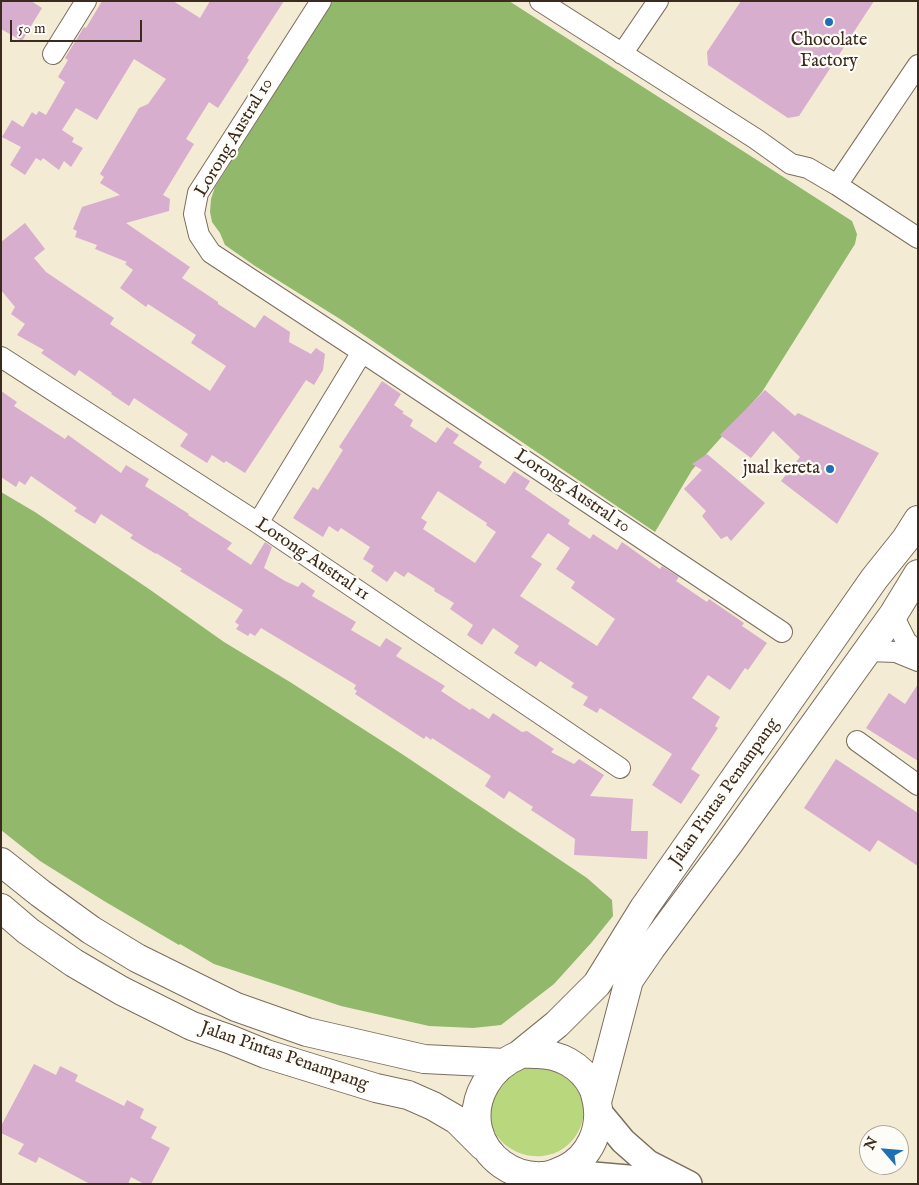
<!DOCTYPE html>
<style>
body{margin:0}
#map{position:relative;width:919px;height:1185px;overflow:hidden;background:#f4ebd5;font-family:"IM FELL English",serif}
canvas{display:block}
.frame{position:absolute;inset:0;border:2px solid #3b2a1e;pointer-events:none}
.north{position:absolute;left:859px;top:1125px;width:50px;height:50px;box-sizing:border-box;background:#fdfcf7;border:1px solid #afa8a0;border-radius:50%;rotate:297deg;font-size:14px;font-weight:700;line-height:20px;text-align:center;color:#3b2a1e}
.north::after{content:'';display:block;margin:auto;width:18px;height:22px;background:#1f6fb2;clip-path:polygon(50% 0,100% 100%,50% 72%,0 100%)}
.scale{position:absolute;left:10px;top:20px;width:132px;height:22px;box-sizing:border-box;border:2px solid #3b2a1e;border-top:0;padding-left:6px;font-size:15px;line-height:18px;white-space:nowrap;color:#3b2a1e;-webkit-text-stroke:4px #fdfcf7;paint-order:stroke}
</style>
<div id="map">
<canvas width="919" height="1185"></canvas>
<div class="frame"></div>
<div class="north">N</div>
<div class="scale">50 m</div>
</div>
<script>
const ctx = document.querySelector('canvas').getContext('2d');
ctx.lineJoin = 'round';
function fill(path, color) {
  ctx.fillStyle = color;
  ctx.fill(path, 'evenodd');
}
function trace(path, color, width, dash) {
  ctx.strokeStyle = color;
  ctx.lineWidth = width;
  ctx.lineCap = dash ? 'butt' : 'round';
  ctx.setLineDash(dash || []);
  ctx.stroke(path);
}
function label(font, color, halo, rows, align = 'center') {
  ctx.font = font + ' "IM FELL English",serif';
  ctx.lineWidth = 4.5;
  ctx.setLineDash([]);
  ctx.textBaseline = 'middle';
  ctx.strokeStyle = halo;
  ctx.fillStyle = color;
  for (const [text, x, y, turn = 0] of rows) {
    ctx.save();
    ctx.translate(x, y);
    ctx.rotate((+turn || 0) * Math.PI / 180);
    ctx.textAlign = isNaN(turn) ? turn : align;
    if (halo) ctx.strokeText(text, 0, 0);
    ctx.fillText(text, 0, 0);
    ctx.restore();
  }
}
const green = new Path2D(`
 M523 1064 566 1072C570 1078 576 1084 580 1090 585 1102 585 1116 580 1128 556 1181 475 1153 492 1097 493 1094 494 1089 496 1086 499 1080 517 1069 523 1064Z`);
const forest = new Path2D(`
 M333 1H509L852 221 857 234 855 244 762 392 692 470 655 532 340 319 255 266 225 245 220 233 212 222 210 212 211 199 215 187Z
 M1 492 35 512 149 589 224 642 290 682 402 754 587 878 612 900 613 916 592 942 554 984 501 1025 473 1028 429 1026 341 1006 214 964 180 944 179 945 104 901 40 861 1 830Z`);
const building = new Path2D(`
 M1 1H31L42 8 22 41 1 29Z
 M102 1H173L200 18 210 1H284L247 58 249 60 218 108 209 102 186 139 194 144 163 195 170 199 169 211 126 223 190 267 182 278 218 302V304L255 328 264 315 290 332 289 342 311 354 316 348 325 354 323 370 314 385 306 380 245 473 226 461 224 463 212 455 207 463 180 446 188 434 134 398 129 406 111 394 112 393 79 370 75 376 41 353 44 350 17 335 25 324 11 314 15 307 1 290V242L25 223 45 249 34 258 46 272 114 318 110 324 210 391 226 366 191 343 196 335 148 304 146 307 120 288 133 270 125 264 127 262 95 249 97 245 75 237 77 231 73 229 82 207 120 195 100 183 104 177 100 174 139 108 148 104 166 79 134 59 97 120 76 108 62 130 74 138 72 142 83 148 71 167 64 161 59 170 43 158 41 161 36 158 25 175 10 165 21 147 2 137 12 120 23 127 32 112 36 115 39 111 46 115 65 82 58 77 68 60 65 58 84 27 86 28Z
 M741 1H874L799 116 788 118 708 65 707 52Z
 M382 381 401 394 394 405 404 412 402 413 413 420 410 426 436 443 447 427 459 435 453 443 482 462 479 467 505 484 514 471 530 481 525 489 570 520 568 524 590 539 593 534 617 550 622 542 660 569 662 566 679 577 676 581 707 602 709 599 744 623 742 626 767 643 748 670 745 668 730 690 708 675 692 698 720 717 715 726 718 728 691 769 700 775 681 804 652 785 672 754 600 708 597 713 583 705 588 697 571 687 574 683 540 661 536 667 514 653 519 646 493 628 482 645 467 635 473 625 450 609 454 603 434 591 435 589 408 572 404 577 395 571 387 582 371 571 374 566 363 559 370 547 341 528 338 532 329 526 323 537 293 518 313 487 318 490 343 450 339 447ZM438 491 487 523 486 525 496 532 475 563 423 529 427 522 421 518ZM548 533 570 548 556 569 575 582 571 588 615 619 597 646 520 596 542 564 531 557Z
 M765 390 795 416 798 413 879 453 837 524 781 481 800 457 773 431 751 458 720 435Z
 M1 391 17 402 14 406 65 439 68 435 121 473 126 465 149 479 145 486 189 514 188 515 232 543 227 549 251 565 265 542 272 547 264 568 285 581 298 587 302 582 315 591 312 596 356 622 351 630 380 647 386 638 402 648 396 656 445 686 441 691 470 710 472 708 489 719 493 713 522 732 527 731 554 749 551 752 574 764 579 759 604 775 590 796 633 799 631 831H648L647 859 574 855 575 839 531 810 533 807 509 791 504 799 485 786 491 776 432 738 431 740 426 736 424 739 355 694 357 691 354 689 356 685 261 628 255 636 250 633 248 636 236 629 239 625 235 622 243 610 180 571 182 569 156 553V554L130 538 133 535 101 514 95 524 74 511 77 508 31 476 25 485 19 481 16 487 1 477Z
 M707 454 765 503 731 541 727 536 721 539 702 516 706 511 684 489 702 470 692 464Z
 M918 684V761L866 728 889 693 905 704Z
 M836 759 918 813V866L878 840 870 852 804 808Z
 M34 1064 56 1075 60 1066 78 1075 75 1081 124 1106 127 1100 144 1109 140 1118 157 1127 151 1138 170 1148 151 1184H144L131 1177 128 1184H90L39 1157 36 1163 18 1154 24 1144 1 1133V1126Z`);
const minor = new Path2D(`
 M321 1 198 193 194 214 199 235 211 253 362 352 782 632
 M540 1 756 139 791 164 808 168 837 185 918 238
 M53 54 86 1
 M622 54 658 1
 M837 185 918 65
 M1 357 258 523 620 768
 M258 523 362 352
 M893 615 906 641 918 653
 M868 651 896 652 918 661
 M857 741 918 785`);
const tertiary = new Path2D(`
 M599 1112 623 1141 648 1163 689 1184
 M559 1172 628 1178 653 1184`);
const primary = new Path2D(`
 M1 862 40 893 91 930 137 958 236 1007 307 1032 424 1059 505 1063
 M1 908 28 931 74 963 122 991 192 1026 229 1039 266 1054 376 1088 408 1095 433 1106 457 1120 483 1146
 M520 1054 557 1024 597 984 644 908 874 579 906 539 918 520
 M597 1102C596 1098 595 1092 593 1088 582 1065 558 1053 534 1054 529 1054 523 1053 519 1055 490 1067 471 1098 478 1129 485 1158 513 1178 543 1176 551 1176 558 1172 565 1169 590 1157 602 1129 597 1102L629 980 651 948 730 842 893 615 918 574`);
const markers = [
 [829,22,5,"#1f6fb2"],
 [830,469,5,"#1f6fb2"]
];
const poiNames = [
 ["Chocolate",829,41],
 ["Factory",829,62],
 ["jual kereta",820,469,"right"]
];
const streetNames = [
 ["Lorong Austral 10",235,138,-59],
 ["Lorong Austral 10",572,492,34],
 ["Lorong Austral 11",312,560,34],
 ["Jalan Pintas Penampang",725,793,-55],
 ["Jalan Pintas Penampang",284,1057,19]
];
fill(green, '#b9d77d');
fill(forest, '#92b86c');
fill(building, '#d7aecd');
trace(minor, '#7c6e5e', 22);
trace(tertiary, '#7c6e5e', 28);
trace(primary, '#7c6e5e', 30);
trace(minor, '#fff', 20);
trace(tertiary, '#fff', 25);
trace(primary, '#fff', 28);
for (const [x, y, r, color] of markers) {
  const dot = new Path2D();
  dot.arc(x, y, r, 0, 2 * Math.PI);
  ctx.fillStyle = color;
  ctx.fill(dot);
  trace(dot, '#fdfcf7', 2);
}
label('18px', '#3b2a1e', '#fdfcf7', poiNames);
label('18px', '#3b2a1e', '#fdfcf7', streetNames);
</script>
